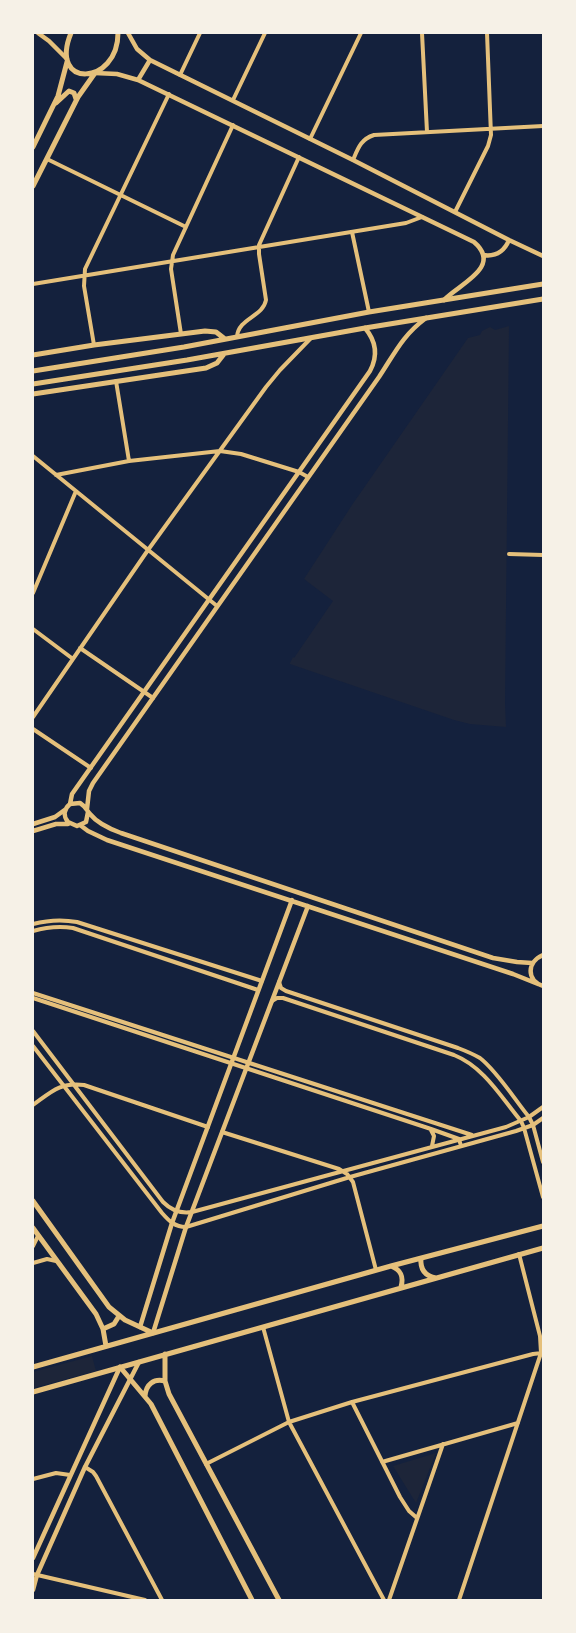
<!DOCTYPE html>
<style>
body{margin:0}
#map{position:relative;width:576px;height:1633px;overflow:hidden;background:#14213d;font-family:"PT Sans",sans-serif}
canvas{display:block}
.frame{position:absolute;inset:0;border:34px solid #f6f1e7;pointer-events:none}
</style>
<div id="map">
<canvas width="576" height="1633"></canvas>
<div class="frame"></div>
</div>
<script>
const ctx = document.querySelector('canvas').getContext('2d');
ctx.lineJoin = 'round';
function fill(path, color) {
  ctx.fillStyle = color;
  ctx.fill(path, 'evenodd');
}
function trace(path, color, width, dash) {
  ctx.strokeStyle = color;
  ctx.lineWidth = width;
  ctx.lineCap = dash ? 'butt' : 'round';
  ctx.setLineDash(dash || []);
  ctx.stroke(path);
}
const green = new Path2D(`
 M509 326 505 703 506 727 470 724 454 720 290 664V663L293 657 294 658 333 601 304 579 352 505 468 338 480 335 482 331 490 327 495 330Z
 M92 1356 96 1371 33 1388V1372Z
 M436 1453 416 1503 393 1466Z`);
const minor = new Path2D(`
 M422 33 427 132
 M180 75 200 33
 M233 100 265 33
 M310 139 361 33
 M47 159 186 227
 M353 160C358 148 361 139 374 135L543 126
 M455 212 488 146 491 135 487 33
 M352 232 369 312
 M33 284 406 223 422 217
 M181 334 171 269 173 255 233 125
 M237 337C238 318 263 317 266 300L259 254V245L299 157
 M94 345 84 286 85 269 169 94
 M116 381 129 461
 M33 456 217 606
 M56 475 129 461 220 451 241 454 299 472 308 477
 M509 554 543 555
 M33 593 76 491
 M33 629 73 659
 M80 648 153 698
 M33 717 148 550 266 387 280 370 311 338
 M33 729 91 768
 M33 924C48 920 61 919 77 922L262 981
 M33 931C47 927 59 926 73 928L258 990
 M279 982 281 988 286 991 458 1048C466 1051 473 1054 480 1058 497 1071 515 1100 529 1117L533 1125 543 1162
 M33 993 472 1135
 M33 998 431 1129 459 1139 461 1146
 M272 1001 277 998H283L454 1055C484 1067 501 1097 521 1121L524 1128 543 1197
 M33 1031 163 1202C171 1210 180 1214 192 1212L506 1127 529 1117 543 1107
 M33 1046 162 1213C169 1221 175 1227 186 1227L350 1177 516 1131 533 1125 543 1118
 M33 1105C51 1092 60 1082 84 1085L208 1127
 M431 1130 434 1136 432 1146
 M222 1132 339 1169 347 1174 353 1182 376 1270
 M33 1246 38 1236
 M33 1263 47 1259 56 1261
 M263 1327 289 1422 384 1600
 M352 1402 400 1497 409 1511 417 1518
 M382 1462 518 1423
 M206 1464 289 1422 352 1402 533 1354 542 1353
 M85 1467 93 1472 96 1476 162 1600
 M33 1479 56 1473 70 1475
 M33 1574 145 1600
 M389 1600 443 1444
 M459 1600 541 1353 540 1336 519 1254`);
const tertiary = new Path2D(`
 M38 33 49 41 67 59
 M128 33 137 49 150 60 353 160 509 240 543 256
 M95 73 117 74 138 80 474 242C503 267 459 284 444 300
 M138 80 150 60
 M483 255C496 257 504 252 509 240
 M70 804 72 794 370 371C378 356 376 341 365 328
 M87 809 89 791 93 783 379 377C395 353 402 336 426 318
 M88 812 86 822 77 826 68 822C63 816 64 809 70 804L80 803C85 806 86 809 90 814 98 824 110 829 121 833L493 958 517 962 532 963
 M33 824 55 817 66 809
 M80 825 88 831 107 840 513 974 538 984
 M33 831 56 824H68
 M543 955C527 962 526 980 543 986
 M140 1327 172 1223 292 900
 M153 1333 186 1227 308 906
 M33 1558 120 1367
 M33 1590 37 1575 85 1467 139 1362`);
const secondary = new Path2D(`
 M71 33C48 89 118 86 118 33
 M56 103 69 91 74 93 76 99
 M33 147 58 96 67 62
 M33 186 78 97 95 73
 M33 1201 109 1307 125 1320 153 1333
 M33 1228 96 1314 103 1329 106 1346
 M421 1258C420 1269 425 1276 436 1278
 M391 1266C401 1270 404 1276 401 1287
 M103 1329 114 1324 119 1316
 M165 1354V1381L169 1394 279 1600
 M33 1367 391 1266 543 1226
 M120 1367 151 1404 252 1600
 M33 1392 543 1248
 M145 1396C146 1384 154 1378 165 1381`);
const primary = new Path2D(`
 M33 355 94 345 205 331 216 332 225 339
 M33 371 184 347 369 312 543 284
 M33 384 187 360 365 328 543 299
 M33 394 206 368 217 363 224 354`);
fill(green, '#1d2539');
trace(minor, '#e5c07b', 4);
trace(tertiary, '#e5c07b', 4.5);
trace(secondary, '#e5c07b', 5);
trace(primary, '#e5c07b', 5);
</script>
